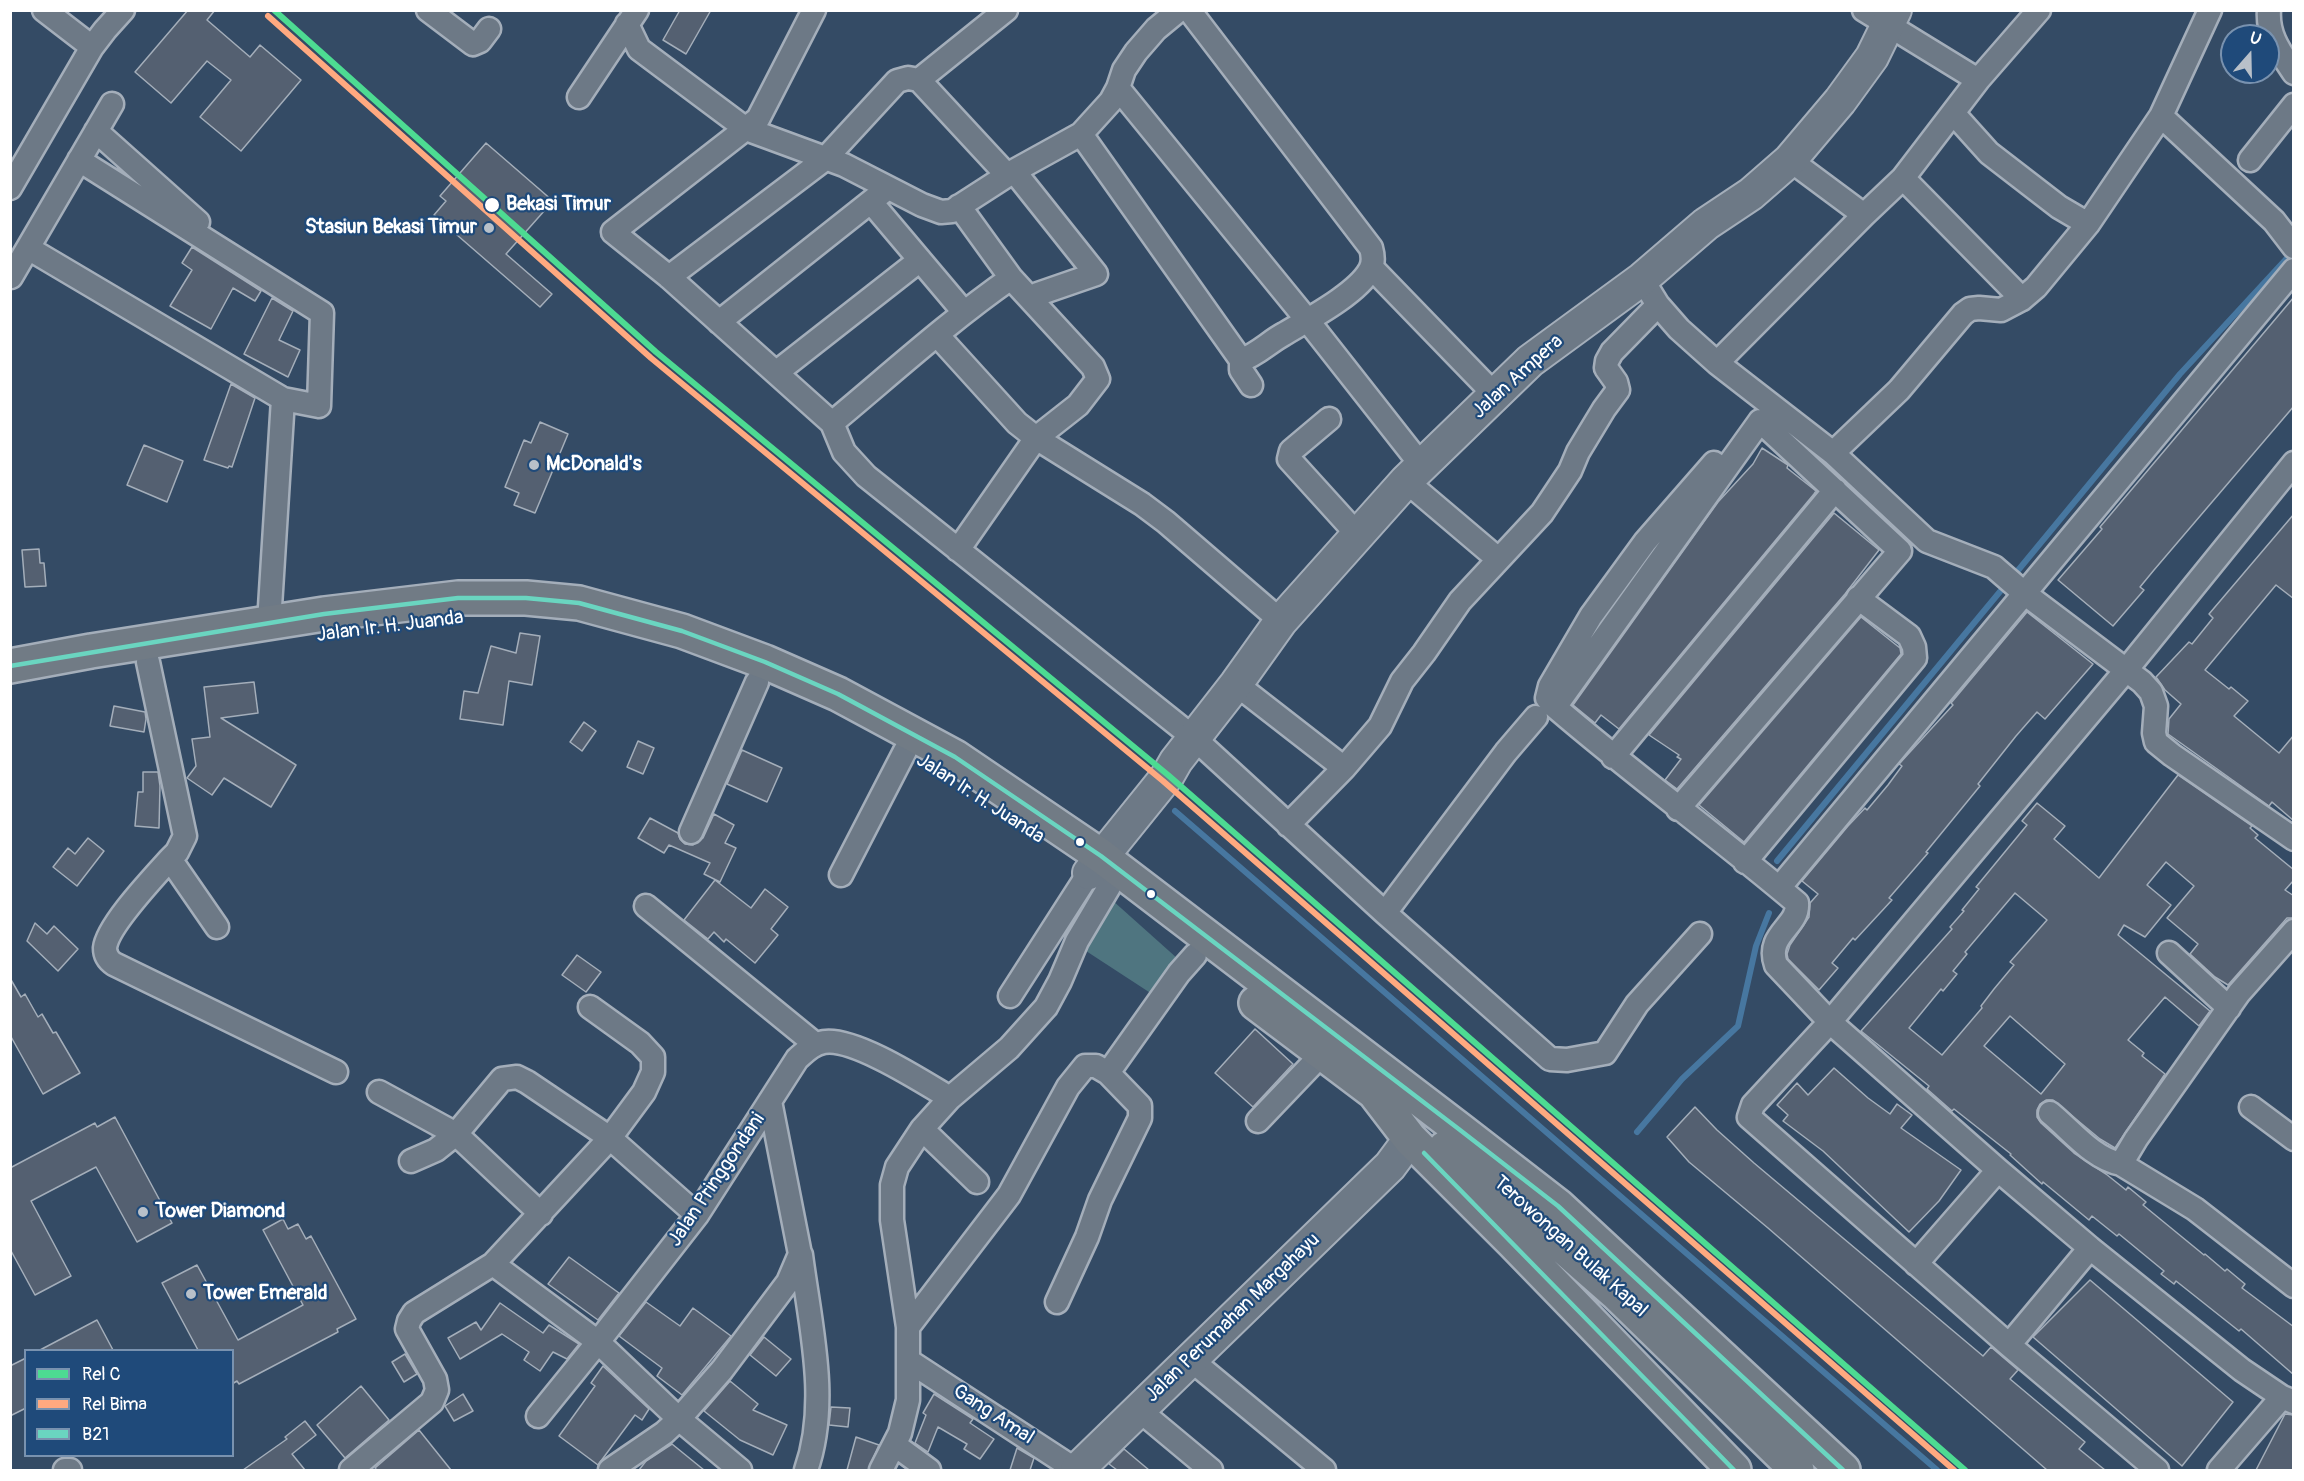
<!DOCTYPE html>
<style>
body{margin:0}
#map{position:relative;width:2304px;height:1481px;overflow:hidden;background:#344b65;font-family:Pangolin,sans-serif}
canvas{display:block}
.frame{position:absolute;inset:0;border:12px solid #fff;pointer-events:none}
.legend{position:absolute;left:24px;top:1349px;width:210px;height:108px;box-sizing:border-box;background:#1f4a7a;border:2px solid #7992af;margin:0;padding:8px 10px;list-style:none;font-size:18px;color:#fff}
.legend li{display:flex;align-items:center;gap:12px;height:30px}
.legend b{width:30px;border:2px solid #7992af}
.north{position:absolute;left:2220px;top:24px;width:60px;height:60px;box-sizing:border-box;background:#1f4a7a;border:2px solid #7992af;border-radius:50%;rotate:20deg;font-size:16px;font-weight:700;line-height:24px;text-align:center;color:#fff}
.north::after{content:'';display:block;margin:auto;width:21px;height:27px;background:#b8c0c9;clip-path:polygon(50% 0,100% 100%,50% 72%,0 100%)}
</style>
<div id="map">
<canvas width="2304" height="1481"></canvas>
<div class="frame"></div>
<ul class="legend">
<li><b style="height:8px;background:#4ddb92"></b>Rel C</li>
<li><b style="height:8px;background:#ffa980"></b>Rel Bima</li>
<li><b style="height:8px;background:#6ad5c0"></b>B21</li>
</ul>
<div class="north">U</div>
</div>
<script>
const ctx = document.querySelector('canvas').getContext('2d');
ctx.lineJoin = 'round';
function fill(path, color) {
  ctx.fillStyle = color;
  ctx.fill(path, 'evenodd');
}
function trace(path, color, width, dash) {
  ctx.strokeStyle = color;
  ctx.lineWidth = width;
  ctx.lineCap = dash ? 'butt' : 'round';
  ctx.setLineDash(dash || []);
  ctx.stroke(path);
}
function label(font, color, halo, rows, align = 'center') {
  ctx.font = font + ' Pangolin,sans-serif';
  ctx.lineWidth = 4.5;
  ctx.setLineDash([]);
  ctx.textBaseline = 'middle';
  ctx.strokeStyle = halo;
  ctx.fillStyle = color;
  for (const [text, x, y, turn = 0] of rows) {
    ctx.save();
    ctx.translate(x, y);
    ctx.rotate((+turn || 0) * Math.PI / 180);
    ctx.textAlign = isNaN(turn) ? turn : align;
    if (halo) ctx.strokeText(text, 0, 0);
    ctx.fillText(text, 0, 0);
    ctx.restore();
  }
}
const green = new Path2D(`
 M1112 900 1178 959 1152 994 1083 949Z`);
const stream = new Path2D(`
 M2015 574 2180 374 2288 257
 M1175 811 1937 1470
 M1777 861 2003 588
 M1637 1132 1682 1079 1738 1026 1756 946 1769 913`);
const building = new Path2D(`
 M188 10H215L207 20 250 57 260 45 301 80 241 151 200 117 231 80 207 61 171 103 135 72Z
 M680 10H711L686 54 663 40Z
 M486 143 553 201 506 254 552 294 540 307 434 215 446 201 440 196Z
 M192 247 261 291 255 301 233 288 211 329 170 306 192 270 182 263Z
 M2294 297V406L2154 570 2140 587 2144 590 2113 626 2058 580 2102 529 2100 527Z
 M272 298 293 311 279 340 300 350 288 377 244 354Z
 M231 384 255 398 232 467 229 466 228 468 204 460Z
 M540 422 568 434 535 513 514 505 519 493 505 487 524 440 531 443Z
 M144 445 183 461 167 502 127 485Z
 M1762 448 1788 465 1787 468 1816 491 1814 494 1619 729 1601 715 1595 723 1573 705 1718 502 1753 464Z
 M1834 513 1879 550 1845 594 1677 789 1665 780 1681 759 1677 757 1679 755 1649 735Z
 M2294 514V599L2276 585 2205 670 2229 689 2231 687 2248 701 2234 716 2279 753 2294 735V821L2272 802 2269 806 2168 734 2169 719 2181 704 2165 690 2156 677 2189 642 2192 644 2213 618 2209 614Z
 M39 549 40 563H44L46 586 25 587 22 550Z
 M2027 612 2093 664 2045 719 2037 712 2016 736 1978 784 1980 786 1926 852 1928 853 1889 898 1892 900 1855 940 1853 938 1832 963 1838 968 1819 990 1788 959 1787 954 1790 945 1809 917 1810 903 1818 894 1802 881 1848 826 1865 808 1867 810 1888 785 1902 766 1899 764 1953 705 1951 703Z
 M1861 617 1900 648 1901 654 1744 842 1699 805Z
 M520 633 540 636 532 685 509 681 503 725 460 719 464 691 478 693 491 646 516 653Z
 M254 682 258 713 221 718 296 765 271 807 224 778 212 795 187 778 196 766 192 739 210 737 204 687Z
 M114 706 145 712 146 719 144 732 110 726Z
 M584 722 596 731 582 751 570 742Z
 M638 741 654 748 643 774 627 767Z
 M742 750 782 768 767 802 727 784Z
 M143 772H158L160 786 159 828 135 826 138 792H143Z
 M2178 775 2252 826 2250 828 2258 835 2255 838 2294 870V880L2285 890 2294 896V918H2287L2228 985 2215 977 2190 954 2198 944 2167 918 2194 886 2166 862 2147 885 2171 905 2145 937 2124 925 2118 935 2210 1011 2199 1026 2165 997 2128 1040 2144 1053 2142 1056 2165 1074 2115 1148 2100 1139 2053 1100H2046L2040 1104 2037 1110V1117L2041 1123 2074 1153 2106 1174 2126 1190 2128 1187 2146 1202 2143 1205 2204 1255 2205 1254 2225 1271 2227 1269 2245 1284 2242 1288 2294 1327V1375L2241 1329 2239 1331 2176 1281 2174 1284 2161 1274 2164 1271 2119 1234 2117 1236 2092 1216 2089 1220 2043 1182 2042 1184 2010 1155 2011 1154 1954 1109 1952 1111 1927 1089 1929 1086 1861 1031 1952 929 1950 927 1964 911 1962 910 1979 889 1976 887 2027 825 2022 821 2037 803 2065 826 2054 839 2099 878ZM2015 893 2047 920 2010 962 2014 965 1994 989 1981 1006 1982 1008 1942 1055 1909 1028 1941 989 1943 991 1957 974 1953 971 1967 954 1965 952ZM2010 1016 2065 1064 2041 1094 1984 1046Z
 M714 814 734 825 725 843 736 848 720 882 704 874 710 863 669 845 664 853 638 838 650 818 678 833 680 839 685 844 693 845 703 838Z
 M88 838 104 851 77 886 53 867 68 848 75 854Z
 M715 880 751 908 765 889 788 907 771 929 778 935 755 963 726 939 724 942 714 932 708 939 684 920Z
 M35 923 47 934 54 926 78 949 58 971 27 941Z
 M577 955 601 972 586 992 562 975Z
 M10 978 21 997 25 994 38 1017 42 1014 53 1033 56 1032 80 1073 43 1094 10 1035Z
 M1255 1029 1293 1064 1253 1107 1215 1073Z
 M1834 1068 1868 1098 1890 1114 1897 1104 1912 1115 1901 1128 1961 1170 1939 1201 1909 1232 1823 1151 1783 1121 1788 1115 1777 1105 1797 1083 1808 1095Z
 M1695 1107 1717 1130 1754 1163 1983 1356 1991 1347 2018 1370 2010 1379 2085 1442 2079 1449 2105 1470H2047L1768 1228 1689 1162 1667 1137Z
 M115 1117 172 1223 137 1242 96 1167 31 1201 71 1276 35 1295 10 1249V1168L95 1123 97 1127Z
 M283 1219 288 1229 298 1224 306 1239 311 1236 356 1319 337 1329 338 1332 239 1384 237 1381 232 1384V1350H198L162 1283 197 1265 238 1340 303 1305 263 1230Z
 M569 1257 619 1293 598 1320 548 1284Z
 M2090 1280 2233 1402 2182 1466 2033 1337Z
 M646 1302 680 1326 693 1308 731 1336 682 1395 657 1376 662 1368 619 1336Z
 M500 1303 543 1333 549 1325 579 1344 567 1359 553 1352 540 1371 524 1360 529 1352 502 1334 460 1359 448 1338 476 1322 481 1330Z
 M97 1320 113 1350H40Z
 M764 1337 791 1359 776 1376 750 1355Z
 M405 1354 417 1374 404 1382 392 1362Z
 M26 1358V1408L10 1416V1366Z
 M603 1366 649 1409 642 1420 635 1415 598 1465 559 1436 595 1386 591 1383Z
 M730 1381 758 1404 753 1410 787 1425 773 1455 740 1440 704 1411Z
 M361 1386 389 1420 345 1458 317 1425Z
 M463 1394 473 1411 454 1421 445 1406Z
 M934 1394 973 1419 970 1423 994 1439 980 1459 964 1449 967 1444 938 1427 928 1452 915 1443 926 1415 923 1413Z
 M831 1407 850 1408 848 1427 829 1425Z
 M2285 1414 2294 1415V1470H2256Z
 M305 1421 316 1435 292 1454 305 1470H243L287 1439 285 1437Z
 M419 1430 451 1470H377L375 1468Z
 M856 1437 879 1445 868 1470H847Z
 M672 1444 704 1470H639L646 1461Z
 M1017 1448 1034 1458 1030 1470H1010Z
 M1124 1449 1149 1470H1117L1109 1464Z`);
const street = new Path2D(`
 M44 10 92 47
 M428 10 473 44 480 41 489 29
 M814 10 758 119 613 232 669 277 832 423 844 452 866 476 1194 738 1385 913 1550 1059 1567 1060 1605 1053 1637 1004 1700 934
 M1189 10 1371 248C1373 255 1374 263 1370 270 1357 294 1307 320 1284 334 1269 342 1257 355 1241 360
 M1864 10 1978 80
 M2269 10C2267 36 2281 53 2294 73
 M627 24 639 49 746 129 844 165 922 205 941 212 952 211 1014 171 1081 134 1111 101 1118 88 1124 70 1136 52 1156 29 1179 10
 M919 80 1006 10
 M1118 88 1308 321 1422 466
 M579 97 637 10
 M1953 113 1989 153 2059 207 2088 224
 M2161 116 2274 221 2294 247
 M96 131 198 222
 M1081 134 1241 360V370L1251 385
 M79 160 322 313 319 406 283 399
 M1790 160 1864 215 1903 178 1978 80 2039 10
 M2250 160 2294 105
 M1014 171 1096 274 1038 294 1031 299
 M1903 178 2022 299
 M10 188 92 47 105 30 123 10
 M871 202 963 311
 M28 248 283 399 269 623
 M1372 268 1495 395
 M11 277 112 104
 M669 277 825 159 897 81 908 78 919 80 1007 175
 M1642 279 1658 305 1679 329 1717 363 1833 453 1927 541 1994 567 2024 593 2142 682 2151 692 2156 706 2154 733 2156 742 2172 755 2294 839
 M719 322 888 188
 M938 336 1017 423 1036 438 1142 504 1166 522 1281 621
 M1717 363 1864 215
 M777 372 920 260
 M1329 419 1291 451 1289 459 1357 534
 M832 423C891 374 948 322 1011 278
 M1833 453 1899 390 1963 314 1970 309 1979 308 2001 310 2022 299 2036 287 2088 224 2161 116 2210 10
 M1406 481 1498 559
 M958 550 1036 438 1078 405 1098 379 1093 367 1011 278 959 206
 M148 662 185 836 177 852 170 859 217 927
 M1236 684 1344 768
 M1555 707 1547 698 1550 686 1591 616 1645 542 1714 463
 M1613 757 1835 490
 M1678 809 1900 551 1760 421 1555 707C1634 775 1718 836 1797 903 1799 927 1765 934 1776 965L1830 1022 1998 1170 2090 1248 2242 1370 2282 1397 2294 1402
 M1288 825 1344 768 1380 726 1402 681 1424 653 1460 601 1542 513 1570 471 1578 452 1604 409 1618 390 1616 382 1606 368 1607 361 1612 352 1658 305
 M691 832 757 682
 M170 859C154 877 107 926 105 948 105 955 108 960 114 964L336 1072
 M1745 862 1915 658 1914 647 1909 636 1858 598
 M841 875 905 751
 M1779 888 2294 270
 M646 906 815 1044
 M1385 913 1506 752 1536 717
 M2294 931 2239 993 2136 1139 2121 1164 2195 1209 2294 1286
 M2169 953 2229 1008
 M1010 996 1089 873
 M379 1092 456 1134 541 1214
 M2251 1107 2294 1139
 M2050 1113C2071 1130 2093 1159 2121 1164
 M1258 1121 1322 1054
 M922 1129 977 1182
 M411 1161 436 1150 456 1134 502 1079 517 1077 527 1082 610 1138 697 1215
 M801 1255C810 1325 830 1402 806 1470
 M493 1264 598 1342 679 1419 740 1470
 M1916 1264 1998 1170
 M1057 1302 1087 1237 1100 1200 1140 1118V1106L1108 1073 1179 973 1195 955
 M908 1327 1009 1195 1068 1087 1085 1066H1096L1108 1073
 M2009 1345 2090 1248
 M1190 1359 1324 1470
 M909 1361 1076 1470
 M1139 1410 1211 1470
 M538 1416 598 1342 697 1215 797 1059C805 1052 812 1044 824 1042 854 1037 923 1082 950 1098
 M895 1445 929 1470
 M65 1470H70
 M351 1470 432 1402 437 1390 435 1379 407 1329 409 1321 414 1313 493 1264 610 1138 644 1092 653 1072V1057L640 1043 590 1007
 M610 1470 664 1433 679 1419 722 1370 788 1282 800 1254 770 1101
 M881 1470 900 1433 908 1400V1327L892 1220V1185L897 1167 922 1129 950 1098 1009 1048 1046 1007 1060 981 1077 941 1109 887
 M2157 1470 2009 1345 1749 1117 1753 1105 1830 1022 2127 669 2294 463
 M2219 1470 2282 1397`);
const secondary = new Path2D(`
 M1089 873 1168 775 1176 761 1236 684 1281 621 1406 481 1530 361 1642 279 1706 224 1751 194 1790 160 1840 101 1872 57 1895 10
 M1077 1470 1390 1166 1410 1139`);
const highway = new Path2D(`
 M10 666 91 651 324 614 458 598H526L579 603 682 631 765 662 838 694 955 757 1101 856 1460 1130 1558 1206 1843 1470
 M1256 1003 1374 1092 1410 1139 1513 1242 1734 1470
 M1445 1148 1534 1221 1616 1293 1797 1470`);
const bus1 = new Path2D(`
 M10 666 324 614 458 598H526L579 603 682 631 765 662 838 694 955 757 1101 856 1460 1130 1558 1206 1843 1470
 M1424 1153 1734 1470`);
const rail1 = new Path2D(`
 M274 10 656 352 1168 775 1965 1470`);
const rail2 = new Path2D(`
 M268 16 651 358 1163 781 1954 1470`);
const markers = [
 [492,205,8,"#fff"],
 [489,228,6,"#b8c0c9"],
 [534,465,6,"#b8c0c9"],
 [1080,842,5,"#fff"],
 [1151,894,5,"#fff"],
 [143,1212,6,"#b8c0c9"],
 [191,1294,6,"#b8c0c9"]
];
const stopNames = [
 ["Bekasi Timur",506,205]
];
const poiNames = [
 ["Stasiun Bekasi Timur",477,228,"right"],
 ["McDonald's",546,465],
 ["Tower Diamond",155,1212],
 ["Tower Emerald",203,1294]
];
const streetNames = [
 ["Jalan Ampera",1518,377,-42],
 ["Jalan Ir. H. Juanda",390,627,-7],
 ["Jalan Ir. H. Juanda",980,799,33],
 ["Jalan Pringgondani",717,1180,-56],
 ["Terowongan Bulak Kapal",1570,1247,42],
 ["Jalan Perumahan Margahayu",1233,1318,-44],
 ["Gang Amal",993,1415,33]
];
fill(green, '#4f7580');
trace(stream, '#4777a0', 6);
fill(building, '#546071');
trace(building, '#a4aeba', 1.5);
trace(street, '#a4aeba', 27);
trace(secondary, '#a4aeba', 36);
trace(highway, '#a4aeba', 38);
trace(street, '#6d7986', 22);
trace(secondary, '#6d7986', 32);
trace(highway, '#717b85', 33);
trace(bus1, '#6ad5c0', 4.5);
trace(rail1, '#4ddb92', 6);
trace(rail2, '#ffa980', 6);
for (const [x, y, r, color] of markers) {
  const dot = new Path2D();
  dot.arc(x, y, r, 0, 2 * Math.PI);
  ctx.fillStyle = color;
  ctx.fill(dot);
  trace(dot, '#1f4a7a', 2);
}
label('bold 20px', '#fff', '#1f4a7a', stopNames, 'left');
label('bold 20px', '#fff', '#1f4a7a', poiNames, 'left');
label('20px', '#fff', '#1f4a7a', streetNames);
</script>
